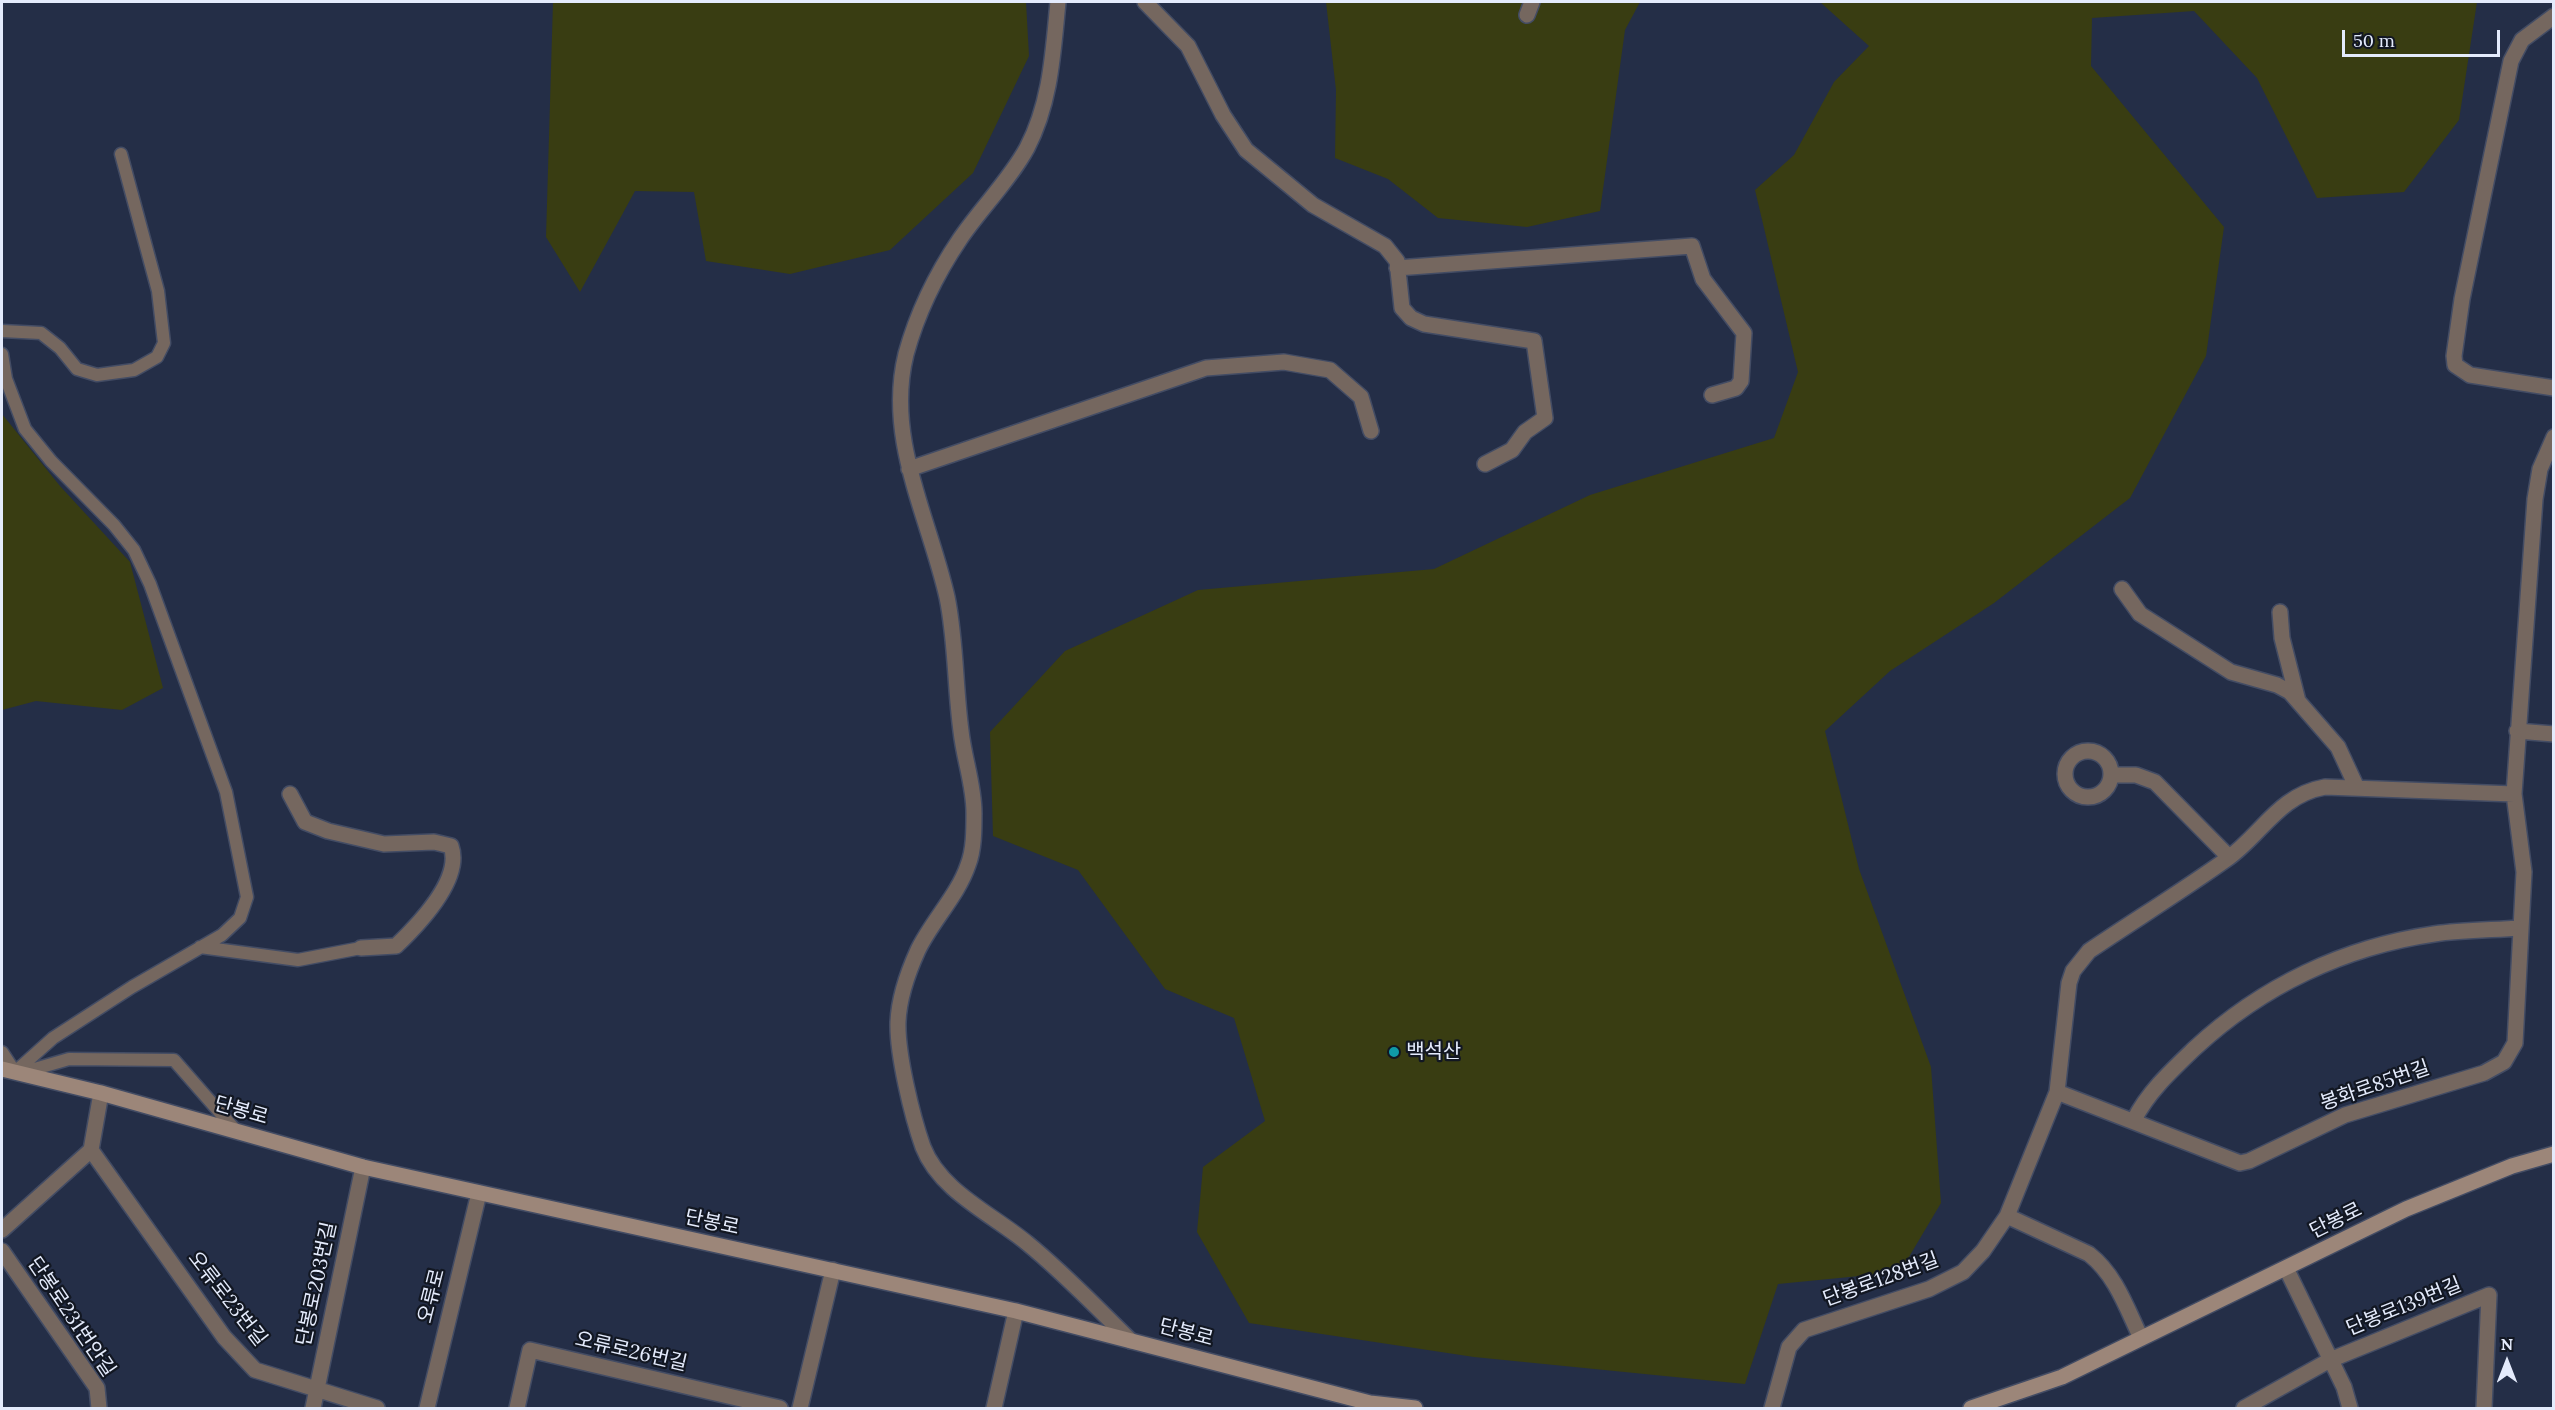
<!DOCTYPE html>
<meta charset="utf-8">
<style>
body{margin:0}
#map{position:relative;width:2555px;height:1410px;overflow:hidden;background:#242e47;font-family:Lora,serif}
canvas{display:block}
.frame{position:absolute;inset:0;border:3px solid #e4ebfc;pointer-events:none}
.north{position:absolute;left:2477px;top:1332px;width:60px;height:60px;-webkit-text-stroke:4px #121722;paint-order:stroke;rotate:0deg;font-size:16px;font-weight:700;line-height:24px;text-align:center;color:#e4ebfc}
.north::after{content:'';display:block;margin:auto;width:21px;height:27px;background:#e4ebfc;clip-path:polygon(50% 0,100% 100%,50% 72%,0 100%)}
.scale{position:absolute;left:2342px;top:30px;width:158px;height:27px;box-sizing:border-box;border:3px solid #e4ebfc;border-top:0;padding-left:8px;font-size:18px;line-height:21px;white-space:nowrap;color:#e4ebfc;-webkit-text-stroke:4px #121722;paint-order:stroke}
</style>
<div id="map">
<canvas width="2555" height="1410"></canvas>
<div class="frame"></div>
<div class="north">N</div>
<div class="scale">50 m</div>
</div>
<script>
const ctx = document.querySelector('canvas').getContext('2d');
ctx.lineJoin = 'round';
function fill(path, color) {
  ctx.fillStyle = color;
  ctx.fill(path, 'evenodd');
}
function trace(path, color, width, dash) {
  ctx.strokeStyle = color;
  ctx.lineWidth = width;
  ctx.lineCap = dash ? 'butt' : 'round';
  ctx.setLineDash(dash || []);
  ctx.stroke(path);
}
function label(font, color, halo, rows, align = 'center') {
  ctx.font = font + ' Lora,"Noto Sans KR",serif';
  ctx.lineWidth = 4.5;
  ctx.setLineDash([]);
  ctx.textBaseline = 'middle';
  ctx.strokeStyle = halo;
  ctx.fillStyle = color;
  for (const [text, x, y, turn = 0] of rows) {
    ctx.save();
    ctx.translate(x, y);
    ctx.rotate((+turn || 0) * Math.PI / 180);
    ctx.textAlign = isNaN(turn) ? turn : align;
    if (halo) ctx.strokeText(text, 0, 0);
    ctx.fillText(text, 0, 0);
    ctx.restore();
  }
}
const green = new Path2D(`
 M553 2H1026L1029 56 973 173 890 250 790 274 706 261 694 192 635 191 580 292 546 237Z
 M1326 2H1640L1625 30 1600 211 1527 227 1438 218 1388 179 1335 158 1336 90Z
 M1820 2H2477L2459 120 2404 192 2317 198 2257 78 2194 11 2092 18 2091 66 2224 227 2206 356 2130 498 1994 603 1890 671 1825 731 1859 869 1931 1067 1941 1203 1900 1272 1778 1284 1745 1384 1474 1357 1249 1323 1197 1232 1203 1167 1265 1121 1234 1018 1165 989 1078 870 993 836 990 732 1065 651 1198 590 1434 569 1590 495 1774 438 1798 372 1755 190 1794 155 1834 82 1869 46Z
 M2 414 60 486 130 562 163 688 122 710 36 701 2 710Z`);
const lane = new Path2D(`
 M2 331 41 333 60 348 77 369 97 375 134 370 157 357 164 343 158 291 121 154
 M2 354 6 379 25 429 51 461 114 525 134 550 150 584 226 792 247 897 240 918 222 935 132 987 53 1038 15 1072 2 1052
 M200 947 298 960 361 948
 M21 1073 69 1059 174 1060 237 1132`);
const street = new Path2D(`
 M1058 2C1053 52 1051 102 1027 148 1009 181 981 208 960 239 937 273 917 314 906 354 885 439 929 517 947 597 956 640 955 687 961 731 964 759 974 785 974 813 974 830 974 850 968 865 958 895 932 921 918 950 908 972 899 997 898 1022 897 1054 912 1116 923 1147 940 1191 992 1214 1027 1243 1064 1273 1097 1308 1131 1341
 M1145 2 1188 46 1223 115 1246 150 1313 205 1385 246 1397 261 1402 308 1411 318 1424 324 1534 341 1545 418 1525 432 1512 450 1485 464
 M1527 15 1532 2
 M2554 16 2522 40 2511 61 2462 299 2454 356 2455 365 2470 375 2554 388
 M1397 268 1692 246 1703 279 1744 333 1741 381 1736 388 1712 395
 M909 469 1206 368 1284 362 1330 370 1361 397 1371 431
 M2122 589 2140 614 2231 672 2277 685 2290 692 2338 747 2357 788
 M2280 612 2282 638 2298 701
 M2517 731 2554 734
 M2065 774a23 23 0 1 1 46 0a23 23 0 1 1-46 0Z
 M2112 775H2136L2155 782 2229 857
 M290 794 305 822 328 831 384 844 434 842 451 846C463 879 418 925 396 946L361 948
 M2057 1092 2240 1163 2249 1161 2345 1115 2484 1073 2504 1062 2515 1043 2524 872 2514 794 2535 499 2540 469 2554 437
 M101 1093 91 1150 224 1337 255 1370 377 1408
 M2134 1120C2148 1092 2172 1070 2195 1048 2262 986 2344 947 2434 934 2462 930 2492 930 2520 928
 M2007 1216 2089 1254C2116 1275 2127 1309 2141 1338
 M2 1230 91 1150
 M2 1251 97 1388 99 1408
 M2286 1268 2344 1387 2350 1408
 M313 1408 363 1167
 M427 1408 479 1193
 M517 1408 530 1350 780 1408
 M800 1408 833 1270
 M994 1408 1016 1311
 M1772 1408 1789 1347 1804 1330 1929 1289 1963 1272 1983 1251 2007 1216 2057 1092 2069 983 2073 971 2089 951C2135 920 2182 891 2227 859 2262 834 2279 795 2325 787L2514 794
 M2244 1408 2330 1360 2489 1295 2484 1408`);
const secondary = new Path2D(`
 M2 1069 101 1093 363 1167 1016 1311 1370 1403 1415 1408
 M1971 1408 2062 1377 2406 1209 2512 1166 2554 1154`);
const markers = [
 [1394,1052,6,"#0f9aa8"]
];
const poiNames = [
 ["백석산",1406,1052]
];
const streetNames = [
 ["봉화로85번길",2375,1086,-19],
 ["단봉로",241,1111,16],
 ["단봉로",2336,1221,-26],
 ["단봉로",712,1223,12],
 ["단봉로128번길",1881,1280,-20],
 ["단봉로203번길",317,1284,-78],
 ["오류로",432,1296,-76],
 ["오류로23번길",227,1299,52],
 ["단봉로139번길",2404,1307,-22],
 ["단봉로231번안길",71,1317,56],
 ["단봉로",1186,1333,15],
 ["오류로26번길",631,1352,13]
];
fill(green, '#393d12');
trace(lane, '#434c64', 15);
trace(street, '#434c64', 18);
trace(secondary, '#434c64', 18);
trace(lane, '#75675f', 12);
trace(street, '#75675f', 15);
trace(secondary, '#9c8679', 15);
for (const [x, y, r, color] of markers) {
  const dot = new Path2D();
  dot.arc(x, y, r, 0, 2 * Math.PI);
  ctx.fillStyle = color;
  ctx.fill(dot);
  trace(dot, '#121722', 2);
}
label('20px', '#e4ebfc', '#121722', poiNames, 'left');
label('20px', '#e4ebfc', '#121722', streetNames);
</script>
